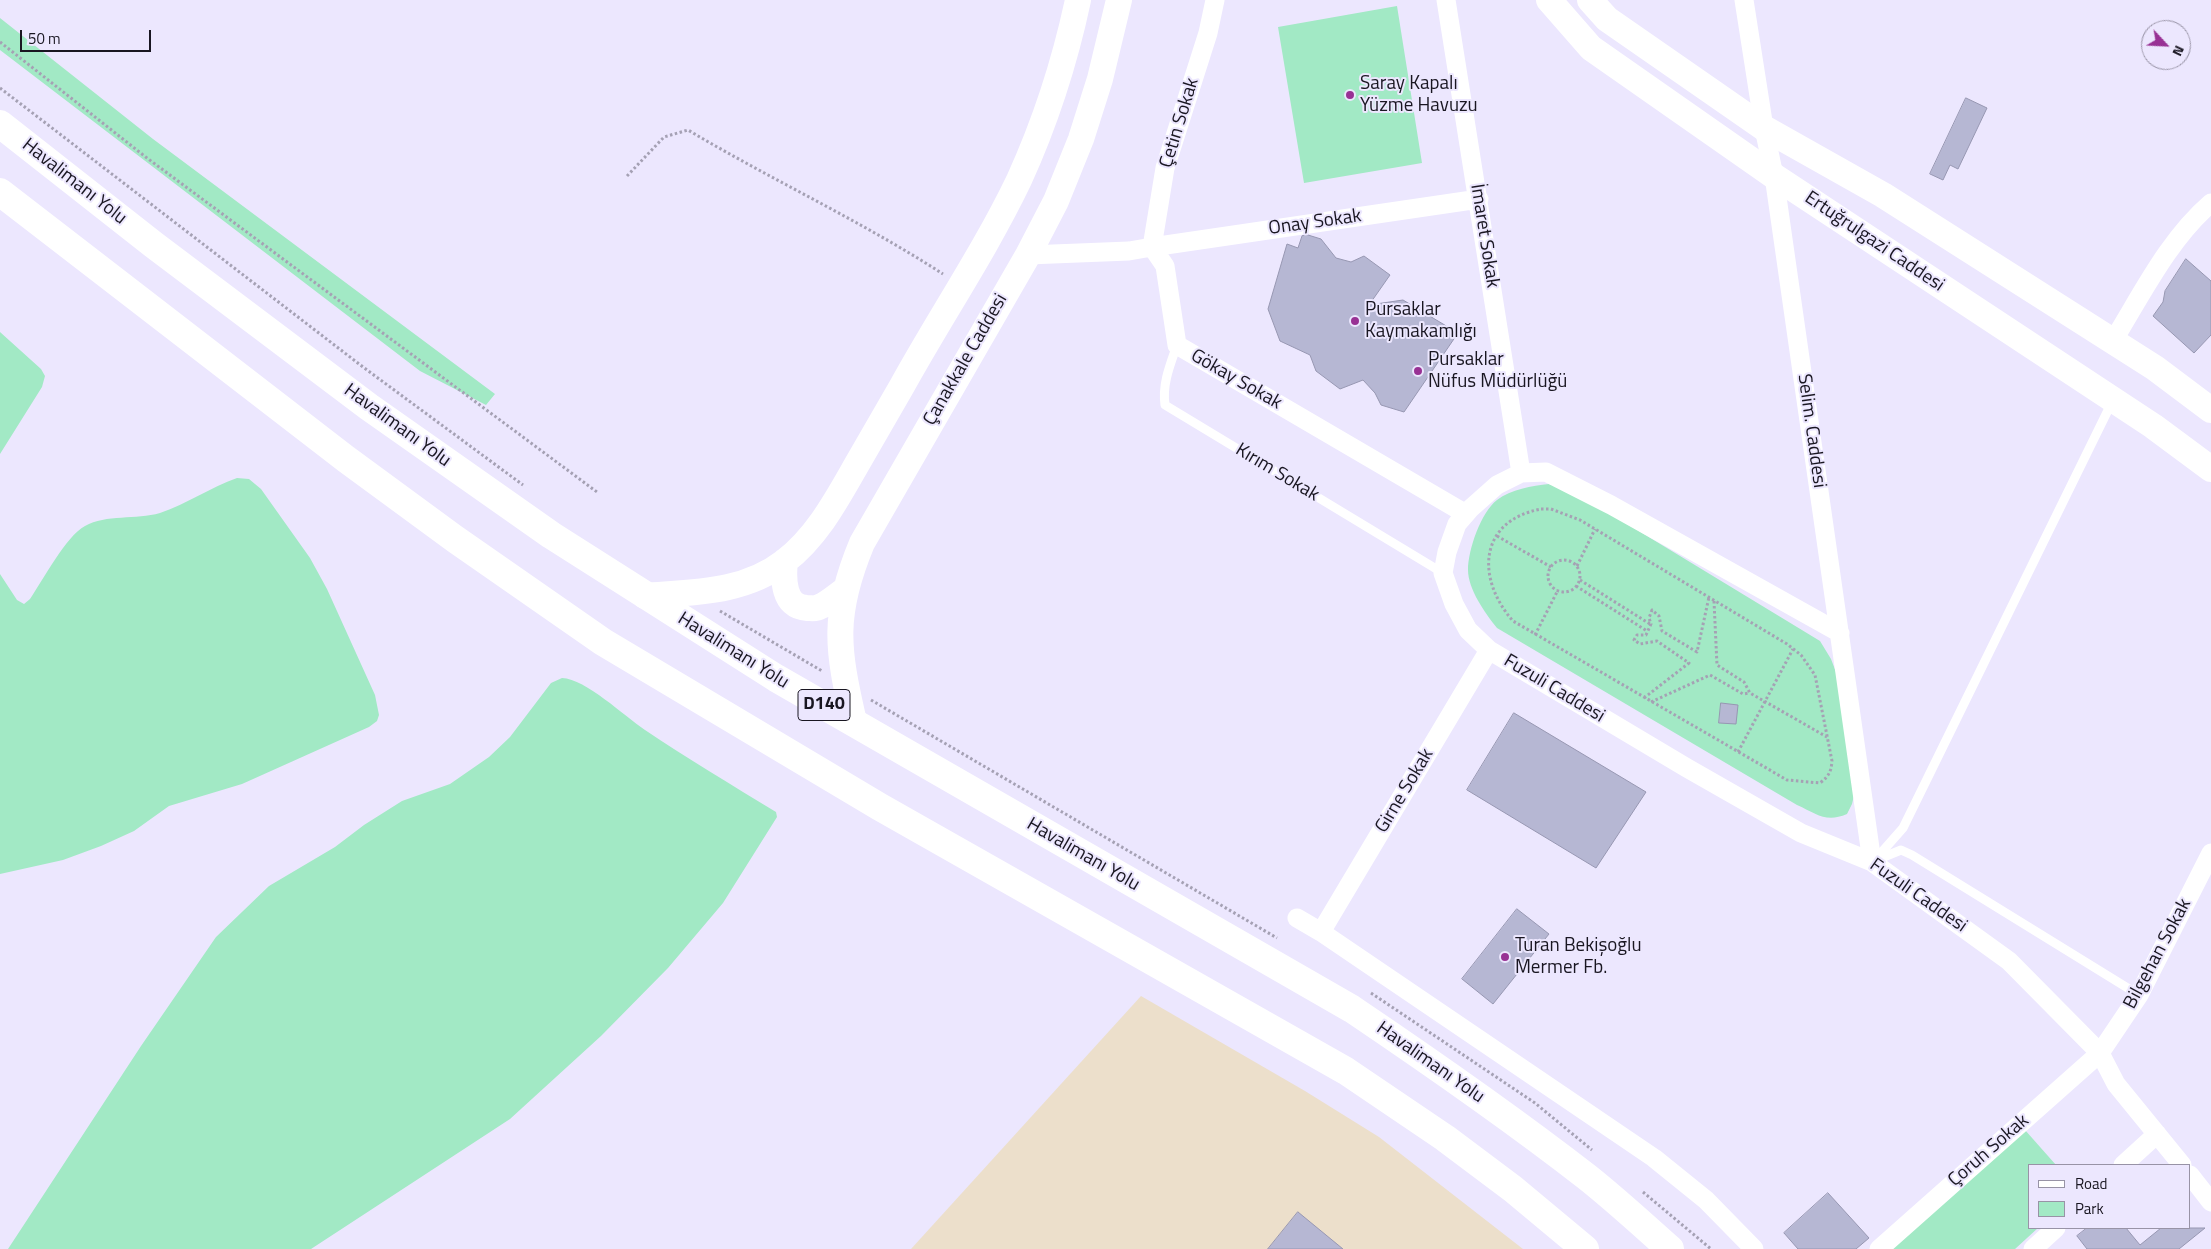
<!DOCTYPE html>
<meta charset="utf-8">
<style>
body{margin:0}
#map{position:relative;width:2211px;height:1249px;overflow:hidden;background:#ece7fe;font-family:"Titillium Web",sans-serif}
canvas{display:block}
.legend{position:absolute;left:2028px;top:1164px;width:162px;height:65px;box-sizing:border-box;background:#ece7fe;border:1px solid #9893a6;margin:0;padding:6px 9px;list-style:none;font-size:15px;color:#191621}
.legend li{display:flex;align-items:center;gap:10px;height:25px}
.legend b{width:25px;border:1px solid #9893a6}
.north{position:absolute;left:2141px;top:20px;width:50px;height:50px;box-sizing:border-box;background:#ece7fe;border:1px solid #9893a6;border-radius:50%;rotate:115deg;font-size:14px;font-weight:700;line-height:20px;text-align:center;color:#191621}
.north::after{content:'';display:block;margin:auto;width:18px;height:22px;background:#983194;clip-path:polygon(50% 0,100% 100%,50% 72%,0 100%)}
.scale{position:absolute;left:20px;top:30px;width:131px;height:22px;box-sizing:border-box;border:2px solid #191621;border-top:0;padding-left:6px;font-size:15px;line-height:18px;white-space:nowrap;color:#191621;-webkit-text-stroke:4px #ece7fe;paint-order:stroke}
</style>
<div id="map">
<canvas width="2211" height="1249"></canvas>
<ul class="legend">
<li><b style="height:6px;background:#fff"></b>Road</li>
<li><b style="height:14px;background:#a2e9c5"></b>Park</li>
</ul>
<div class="north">N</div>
<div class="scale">50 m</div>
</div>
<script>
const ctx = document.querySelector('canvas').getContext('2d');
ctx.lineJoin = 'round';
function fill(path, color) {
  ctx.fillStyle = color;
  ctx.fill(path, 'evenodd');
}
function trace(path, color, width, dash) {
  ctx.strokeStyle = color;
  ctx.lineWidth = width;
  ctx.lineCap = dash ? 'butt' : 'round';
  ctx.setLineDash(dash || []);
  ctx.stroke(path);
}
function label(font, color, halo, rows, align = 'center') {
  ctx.font = font + ' "Titillium Web",sans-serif';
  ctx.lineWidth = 4;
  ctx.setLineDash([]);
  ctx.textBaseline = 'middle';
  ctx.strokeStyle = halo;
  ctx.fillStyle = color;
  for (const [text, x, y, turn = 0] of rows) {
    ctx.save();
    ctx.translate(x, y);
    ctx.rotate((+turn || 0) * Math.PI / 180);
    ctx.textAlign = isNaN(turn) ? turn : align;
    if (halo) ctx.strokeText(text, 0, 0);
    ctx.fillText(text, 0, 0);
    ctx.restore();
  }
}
const industrial = new Path2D(`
 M1141 996 1305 1091 1379 1137 1523 1249H911Z`);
const green = new Path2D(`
 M1397 6 1422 163 1304 183 1278 27Z
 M0 18 153 139 495 394 486 405 420 371 0 50Z
 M0 332 41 369 45 376 42 387 0 454Z
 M237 478 249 479 261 489 310 558 327 589 375 695 379 715 377 721 369 727 242 784 169 806 134 831 101 846 63 860 0 874V574L17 600 24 604 30 599C43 580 66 536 85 526 106 514 136 520 160 513 187 504 211 487 237 478Z
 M1549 484 1573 491 1820 641 1831 659 1839 680 1857 783 1852 804 1847 814C1826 823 1817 814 1797 805L1497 628C1485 613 1468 589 1468 570 1468 550 1481 512 1497 500 1511 489 1532 486 1549 484Z
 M562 678C586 679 624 716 645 730 688 759 732 785 776 812L777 817 723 903 668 968 601 1036 510 1119 311 1249H8L141 1046 216 937 269 886 335 847 364 825 402 801 450 784 489 757 510 737 551 683Z
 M2025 1130 2056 1165H2030V1228H2038L2015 1249H1891Z`);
const building = new Path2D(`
 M1966 98 1987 108 1958 169 1950 165 1943 180 1930 174Z
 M1308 235 1321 239 1336 258 1351 262 1364 256 1390 275 1369 305 1403 300 1458 333 1404 412 1381 405 1375 393 1363 380 1340 389 1316 371 1310 355 1280 341 1268 309 1287 244 1298 248 1302 236Z
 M2186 259 2211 281V335L2194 353 2153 316 2163 302 2165 291Z
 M1721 703 1738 705 1736 724 1719 723Z
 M1514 713 1646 792 1596 868 1467 790Z
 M1517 909 1549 934 1493 1004 1462 979Z
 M1828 1193 1869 1238 1856 1249H1798L1784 1233Z
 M1298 1212 1343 1249H1268Z
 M2087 1228H2126L2140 1245 2161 1228H2205L2179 1249H2087L2077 1236Z`);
const path = new Path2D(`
 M0 42 147 158 597 492
 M0 88 363 367 523 485
 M627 176 664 137 688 130C772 180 861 221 943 274
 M1541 509H1551L1580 520 1787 644 1801 655 1815 675 1832 761C1831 772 1829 776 1820 783L1787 780 1513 621C1476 579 1478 521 1541 509Z
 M1497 536 1551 567
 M1548 576a16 16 0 1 1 32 0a16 16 0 1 1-32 0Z
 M1577 566 1595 529
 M1580 580 1650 624
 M1576 586 1647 631
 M1714 601 1717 665 1744 682 1750 693 1827 737
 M720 611 822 671
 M1535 635 1558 590
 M1644 698 1689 663 1657 641 1640 644 1634 640 1637 635H1646L1651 624 1649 618 1652 610 1659 616 1662 631 1697 652 1709 597
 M871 700 1277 938
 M1651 702 1710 675 1743 694 1750 693
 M1738 752 1793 649
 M1371 993 1535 1103 1592 1150
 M1643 1192 1711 1249`);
const lane = new Path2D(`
 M1177 345C1170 365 1162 384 1165 405L1443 573
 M1874 861 1901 850 1912 855 2139 995
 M1873 862 1903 828 2112 402`);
const street = new Path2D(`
 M1215 0 1208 33 1165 168 1152 247 1479 199
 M1446 0 1521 473
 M1744 0 1764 128 1774 176 1872 862
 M1028 255 1129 251 1152 247 1165 266 1177 345 1466 514
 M2113 341C2142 294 2169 239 2211 203
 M1840 633 1611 505 1546 472 1521 473 1497 485 1470 509 1457 524 1447 552 1443 573 1454 604 1468 630 1489 650 1687 768 1801 833 1872 862 2009 961 2100 1053 2116 1084 2182 1165
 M1297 918 1321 932 1654 1158 1706 1200 1754 1249
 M1321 932 1489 650
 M2123 1165 2157 1134
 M2190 1175 2211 1202
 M1879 1249 2100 1053 2139 995 2211 853
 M2033 1249 2056 1228`);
const secondary = new Path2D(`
 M1549 0 1591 48 1774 176 2153 426 2211 469
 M1590 0 1607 19 1764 128 1883 195 2155 368 2211 410
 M785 561C783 579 783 607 807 608 811 608 816 609 819 607 828 604 837 595 845 590
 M645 596C693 592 744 593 784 562 817 537 837 499 857 464 872 438 887 412 902 386 940 317 985 251 1019 180 1045 123 1065 61 1078 0
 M854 722C837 648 832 615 862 543L1028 255 1056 201 1081 139 1100 79 1119 0`);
const highway = new Path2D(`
 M0 124 154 245 369 407 551 535 776 678 1352 1009C1432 1063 1511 1118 1587 1177 1616 1200 1643 1225 1670 1249
 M0 192 346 459 455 539 603 642 880 807 1346 1071 1445 1138 1513 1189 1585 1249`);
const markers = [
 [1350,95,5,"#983194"],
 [1355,321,5,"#983194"],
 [1418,371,5,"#983194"],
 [1505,957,5,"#983194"]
];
const shields = [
 [824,705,52]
];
const shieldNames = [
 ["D140",824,705]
];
const poiNames = [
 ["Saray Kapalı",1360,84],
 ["Yüzme Havuzu",1360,106],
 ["Pursaklar",1365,310],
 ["Kaymakamlığı",1365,332],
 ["Pursaklar",1428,360],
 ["Nüfus Müdürlüğü",1428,382],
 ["Turan Bekişoğlu",1515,946],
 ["Mermer Fb.",1515,968]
];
const streetNames = [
 ["Çetin Sokak",1180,123,-73],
 ["Havalimanı Yolu",74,182,38],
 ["Onay Sokak",1315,223,-8],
 ["İmaret Sokak",1484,236,81],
 ["Ertuğrulgazi Caddesi",1874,242,34],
 ["Çanakkale Caddesi",966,360,-60],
 ["Gökay Sokak",1236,380,30],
 ["Havalimanı Yolu",397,426,36],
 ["Selim. Caddesi",1811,431,82],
 ["Kırım Sokak",1277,473,31],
 ["Havalimanı Yolu",733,651,32],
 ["Fuzuli Caddesi",1554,689,31],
 ["Girne Sokak",1405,791,-59],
 ["Havalimanı Yolu",1083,855,30],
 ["Fuzuli Caddesi",1918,896,35],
 ["Bilgehan Sokak",2158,954,-62],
 ["Havalimanı Yolu",1430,1063,35],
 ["Çoruh Sokak",1989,1151,-41]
];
fill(industrial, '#ecdfcb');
fill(green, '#a2e9c5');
fill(building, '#b6b7d3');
trace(building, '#9797b2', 1);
trace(path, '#a5a1b4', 3, [2.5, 2.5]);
trace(lane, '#fff', 9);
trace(street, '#fff', 19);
trace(secondary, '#fff', 26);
trace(highway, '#fff', 28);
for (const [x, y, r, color] of markers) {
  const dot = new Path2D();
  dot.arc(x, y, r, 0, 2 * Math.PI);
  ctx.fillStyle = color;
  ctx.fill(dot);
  trace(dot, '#ece7fe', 2);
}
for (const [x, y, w] of shields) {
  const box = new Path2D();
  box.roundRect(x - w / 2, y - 15.5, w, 31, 4);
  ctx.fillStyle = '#ece7fe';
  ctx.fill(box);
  trace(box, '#191621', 1);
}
label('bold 18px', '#191621', null, shieldNames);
label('19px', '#191621', '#ece7fe', poiNames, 'left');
label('19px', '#191621', '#ece7fe', streetNames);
</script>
